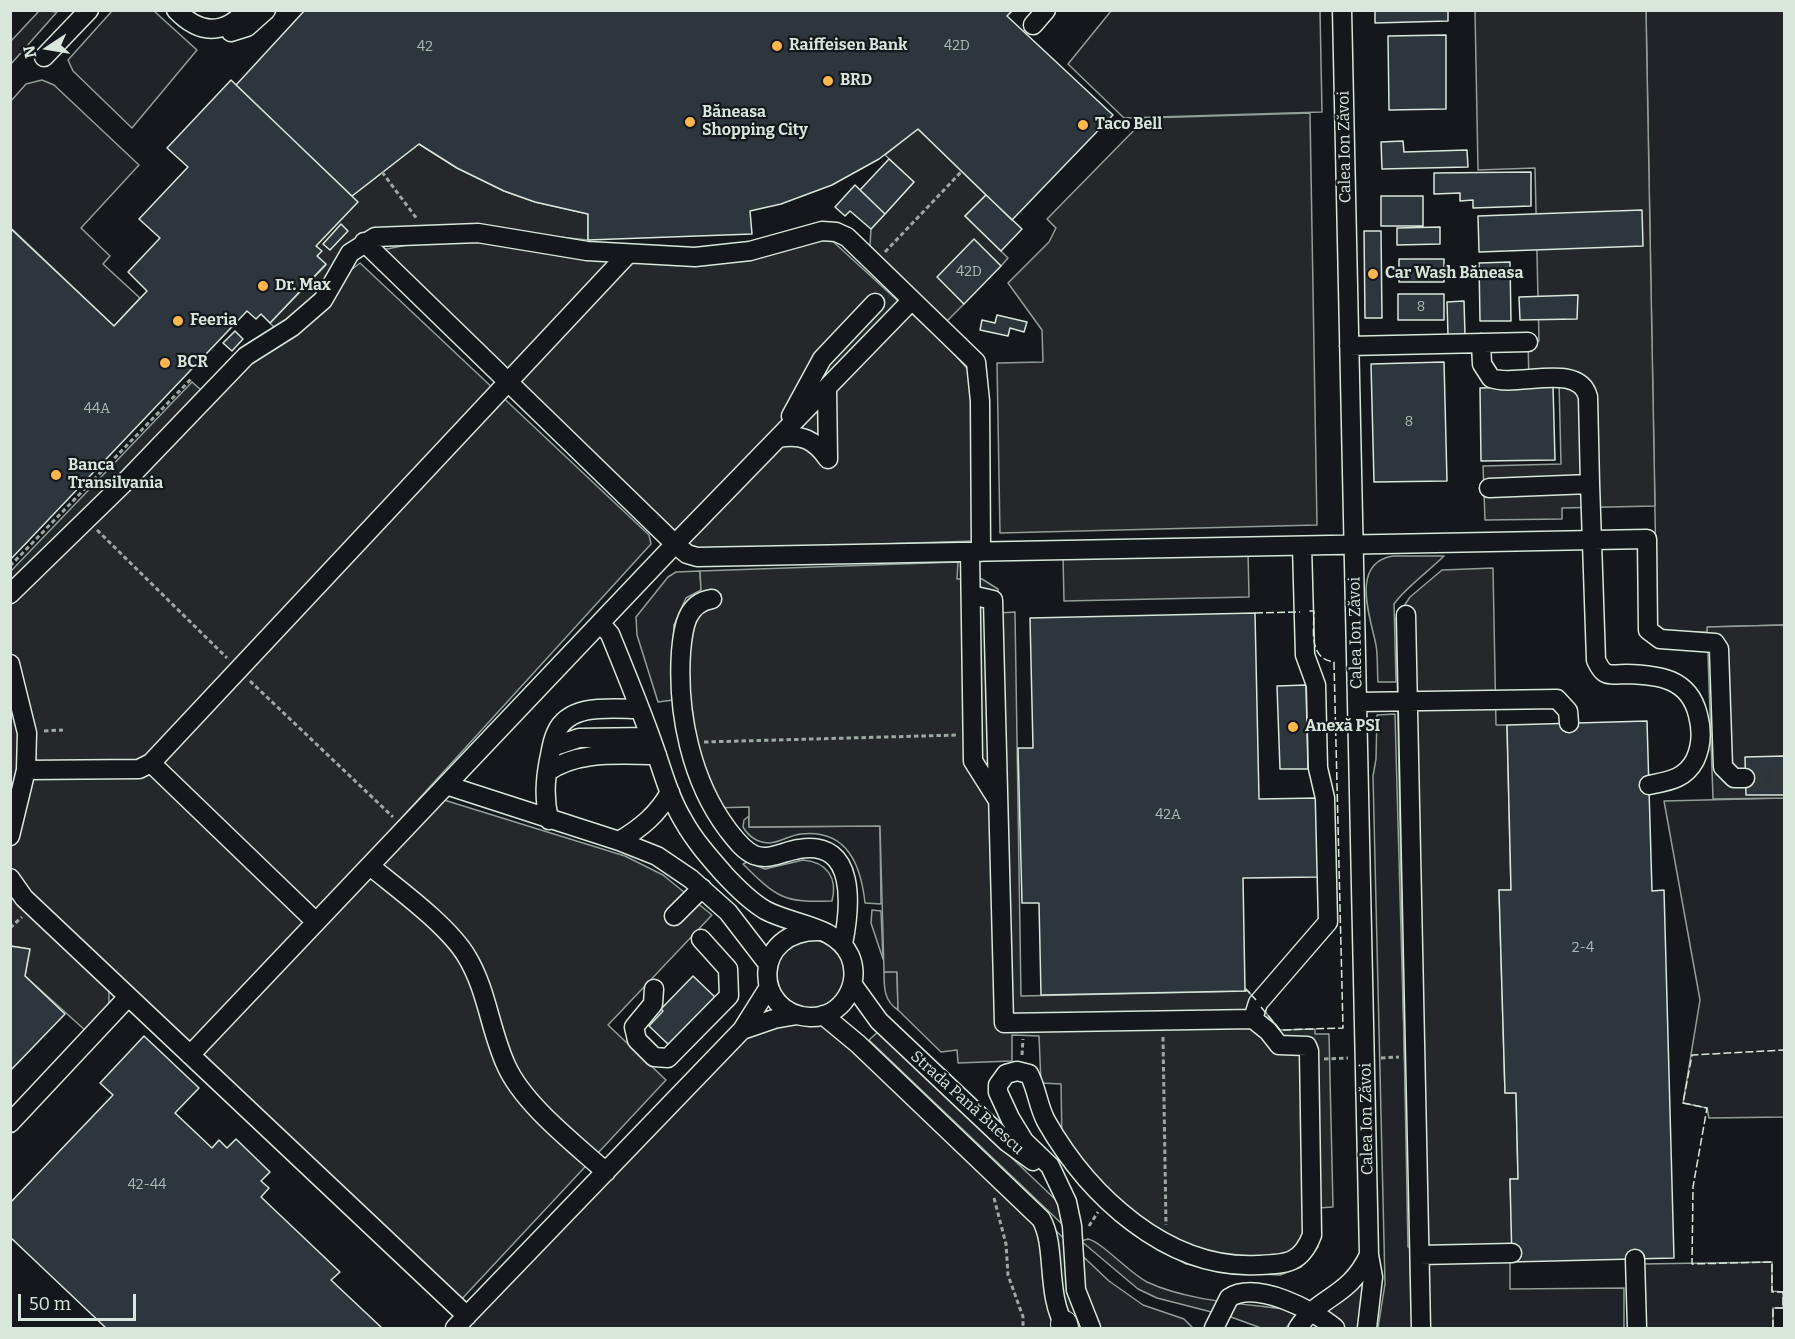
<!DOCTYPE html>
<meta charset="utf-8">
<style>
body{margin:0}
#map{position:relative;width:1795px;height:1339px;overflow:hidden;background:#14181c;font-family:Bitter,serif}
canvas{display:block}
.frame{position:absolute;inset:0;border:12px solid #d8e6dc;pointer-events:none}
.north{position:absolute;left:18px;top:18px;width:60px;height:60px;-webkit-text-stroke:4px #14181c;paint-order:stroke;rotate:258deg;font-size:16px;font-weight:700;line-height:24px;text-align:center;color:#d8e6dc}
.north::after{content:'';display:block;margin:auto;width:21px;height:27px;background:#d8e6dc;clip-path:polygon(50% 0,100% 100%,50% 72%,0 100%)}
.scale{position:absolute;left:18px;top:1294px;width:118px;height:27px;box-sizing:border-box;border:3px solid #d8e6dc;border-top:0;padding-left:8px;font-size:18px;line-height:21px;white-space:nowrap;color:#d8e6dc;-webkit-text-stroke:4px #14181c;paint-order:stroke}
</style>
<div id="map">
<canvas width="1795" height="1339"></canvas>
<div class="frame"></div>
<div class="north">N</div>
<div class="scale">50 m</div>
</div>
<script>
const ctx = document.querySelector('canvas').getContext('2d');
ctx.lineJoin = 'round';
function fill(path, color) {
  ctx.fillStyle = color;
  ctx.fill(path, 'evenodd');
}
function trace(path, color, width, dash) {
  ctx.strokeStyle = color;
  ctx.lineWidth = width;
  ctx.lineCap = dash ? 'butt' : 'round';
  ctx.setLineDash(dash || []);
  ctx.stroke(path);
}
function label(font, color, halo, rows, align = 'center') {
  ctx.font = font + ' Bitter,serif';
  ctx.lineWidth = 4.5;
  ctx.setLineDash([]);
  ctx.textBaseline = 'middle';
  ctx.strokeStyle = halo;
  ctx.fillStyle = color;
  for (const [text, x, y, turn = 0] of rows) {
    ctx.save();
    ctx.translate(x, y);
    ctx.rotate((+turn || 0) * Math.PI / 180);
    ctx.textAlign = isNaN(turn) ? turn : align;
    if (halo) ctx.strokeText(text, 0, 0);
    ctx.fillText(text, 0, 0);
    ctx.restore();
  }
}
const green = new Path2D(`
 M40 10 57 12 11 64V41Z
 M112 11H154L197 50 132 128 73 71 68 60Z
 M1111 11H1320L1322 112 1124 118 1068 64Z
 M1646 11H1784V625L1708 627 1707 632 1665 633 1657 626Z
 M42 80 54 85 139 165 81 228 110 256 103 264 140 298 114 326 11 228V101L26 84Z
 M1393 556H1444C1430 570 1404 589 1394 604L1396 682H1378C1377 670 1378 657 1376 645 1370 616 1350 563 1393 556Z
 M700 571 701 590 674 625 673 700 658 702 637 635 636 617 668 577 676 572Z
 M1395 714 1412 1328H1378L1385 1284 1373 776 1376 759 1377 715Z
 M1784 798V1117L1709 1118 1707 1108 1683 1103 1700 1000 1664 801Z
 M749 816V827L880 826 881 904 865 903C861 866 848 829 801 834 790 835 781 842 770 843 758 843 749 837 743 827L744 820Z
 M803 860C827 862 838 878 832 901 784 903 777 898 743 864L747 862 765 869Z
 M872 910 881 911 883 959 871 923Z
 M777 974a34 34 0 1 1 68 0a34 34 0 1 1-68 0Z
 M897 971 898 1010C884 1001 884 988 884 972Z
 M812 1017 858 1044 1109 1281 1143 1305 1184 1319 1193 1328H463L742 1030Z
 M879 1031 1080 1223 1062 1224 869 1040Z
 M1088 1239C1102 1242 1128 1272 1147 1282 1188 1301 1239 1303 1283 1309L1296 1315 1286 1328H1261L1231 1317 1157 1298 1138 1289 1081 1241Z
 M1510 1259V1289L1624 1288V1328H1429L1428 1260Z
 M1772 1262V1291L1783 1292V1308H1773V1328H1643L1641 1264Z
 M1360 1283 1365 1284 1360 1328H1343L1325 1314Z`);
const parking = new Path2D(`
 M1475 11H1646L1655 506 1562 508V519L1485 520 1483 466 1561 464 1559 382H1529L1528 342 1539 341 1535 168 1478 170Z
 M1310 113 1317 525 1000 533 997 363 1043 362 1042 330 1008 283 1049 242 1056 228 1047 219 1146 118Z
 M918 129 986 195 965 216 1008 258 1001 266 974 240 938 277 964 304 947 321 870 246 871 229 914 182 885 155Z
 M419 144 457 168 504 191 535 202 588 214V240L550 236 369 235 330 286 360 263 649 535 651 544 202 1037 190 1055 11 878V836L20 756 11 813V571L192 382 201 390 276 329 270 323 326 265 317 256 321 251 316 246 352 196Z
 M827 236 946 345 973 375 975 541 695 550 382 250 417 243 463 240 641 259Z
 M1248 552 1249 597 1064 601 1063 556Z
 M958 562 957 579H982L998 589 999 613 1015 612 1021 996 1248 991 1280 1030 1315 1029V1034H1329L1333 1207 1318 1208V1247L1301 1267 1280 1275 1246 1273 1186 1264 1133 1234 1091 1190 1062 1143 1061 1084 1041 1083 1039 1036 1012 1035V1061L958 1063 957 1050 941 1052 898 1010 897 972H884L880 826 749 827V807L713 808 671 676 674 625 686 598 701 590 700 571Z
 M1493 568 1496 725H1507L1511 890H1499L1505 1093H1516L1518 1179H1510L1512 1244 1408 1247 1396 618 1410 597 1442 570Z
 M1784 625V798L1713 799 1707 627Z
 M444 800 625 856 663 875 712 915 608 1025 666 1080 459 1302 202 1054Z
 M10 889 109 989V1005L86 1031 25 976 29 949 11 946Z`);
const building = new Path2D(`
 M305 10H1013L1007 16 1113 115 1012 220 918 129 879 159 832 185 781 204 750 211 752 234 588 240V214L535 202 504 191 457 168 419 144 352 196 236 85Z
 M1375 10H1448V21L1375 23Z
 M1446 35V109L1389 110 1388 36Z
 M231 80 358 202 316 246 322 251 317 256 326 264 270 323 261 314 256 319 247 311 10 560V228L114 326 147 291 128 272 160 238 139 219 188 167 167 148Z
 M1403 141 1404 152 1467 150 1468 167 1382 169 1381 142Z
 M889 159 914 182 885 214 860 190Z
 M1531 172V206L1473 208V200L1460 201V193L1434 194V173Z
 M855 185 885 214 871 229 850 211 845 216 835 207Z
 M986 195 1022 229 1001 251 965 216Z
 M1381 196H1423V226H1381Z
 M1642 210 1643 246 1479 252 1478 216Z
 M341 224 348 231 330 250 323 244Z
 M1440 227V244L1397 245V228Z
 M1364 231H1381L1382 318H1365Z
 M974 239 1001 266 964 304 937 277Z
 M1399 259H1444V282H1399Z
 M1510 262 1511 321H1480L1479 263Z
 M1398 294H1444V320H1398Z
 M1578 295 1577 319 1520 320 1519 297Z
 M1464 301 1465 335H1448L1447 302Z
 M997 315 1027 322 1024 332 1010 328 1008 336 980 330 982 320 995 323Z
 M235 331 243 339 232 351 223 343Z
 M1444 362 1447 481 1374 482 1371 364Z
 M1553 386 1555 460 1481 461 1480 388Z
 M1255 613 1259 799 1317 798 1319 877 1243 878 1245 991 1041 995 1039 903H1022L1018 748H1033L1030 618Z
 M1306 685 1308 769H1280L1277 686Z
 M1647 721 1652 891 1664 890 1674 1258 1512 1262 1510 1179H1518L1516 1093H1505L1499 890H1511L1507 725Z
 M1784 756V795H1746L1745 757Z
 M10 946 30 949 25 976 65 1014 10 1071Z
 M693 976 716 998 670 1046 649 1026 663 1011 661 1009Z
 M144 1036 199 1088 175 1113 212 1148 219 1140 227 1148 236 1139 270 1172 261 1181 269 1188 261 1197 340 1272 331 1280 382 1328H106L10 1237V1203L113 1095 100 1083Z`);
const minorTunnel = new Path2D(`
 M1745 778H1784`);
const path = new Path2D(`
 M382 172 417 219
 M885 252 962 171
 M97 530 227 658
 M10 566 192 378
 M250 681 393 817
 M44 731 63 730
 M704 742 958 735
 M10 928 22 917
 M1163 1037 1166 1225
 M1022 1055 1023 1039
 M1381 1058 1399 1057
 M1324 1059 1348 1058
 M994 1198 1006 1244 1008 1275 1023 1317V1328
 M1089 1226 1098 1212`);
const minor = new Path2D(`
 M176 10C199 34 223 36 247 10
 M1342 10 1369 1255 1373 1277 1367 1328
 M1033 25 1046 10
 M231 32 247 27 266 10
 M44 57 89 10
 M364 242 675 544 687 554 697 557 1647 539 1648 630 1660 639 1715 643 1719 649 1723 767 1734 778H1745
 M1481 343 1482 364 1491 378C1517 388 1579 361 1588 397L1590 484
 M1349 346 1528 342
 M791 416 822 359 875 303
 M778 438C802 434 814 439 828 459L827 388
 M1489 488 1590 484 1596 660C1598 664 1600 669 1604 672 1609 676 1619 674 1626 674 1659 675 1689 678 1698 715 1702 730 1702 745 1695 760 1685 779 1669 781 1649 785
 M970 552 973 761 997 799
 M10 594 126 481 246 356 292 327 323 300 350 253 375 237 478 233 587 251 695 257 750 251 822 231 836 232 847 237 976 362 980 401 981 552
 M971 595 993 600 1004 1023 1253 1019 1268 1031 1279 1045 1307 1046 1309 1051 1312 1235C1301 1264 1286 1264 1258 1265 1167 1270 1088 1195 1046 1121 1038 1106 1037 1089 1029 1074L1017 1071 1006 1074 998 1085V1092L1010 1118 1024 1141 1050 1166 1067 1202 1072 1226 1076 1290 1091 1328
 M712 599C686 603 683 628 681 652 677 713 691 781 728 830 735 839 743 850 754 855 770 861 784 851 799 849 858 839 850 909 843 944
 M1406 615 1421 1328
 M600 623 610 634C625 671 640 707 653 744 662 769 669 797 683 820 694 840 709 857 724 874 736 887 750 901 765 910 792 925 836 925 850 956 862 984 842 1018 810 1017 752 1014 751 929 820 931
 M10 664 27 733 26 770 10 836
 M1358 702 1557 699 1568 711 1569 723
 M552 747 579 738 650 737
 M151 763 316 922
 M26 770 139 769 151 763 627 255
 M547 772C579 750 620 755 657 755
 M446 785 619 841 657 856 691 879 728 912 768 964
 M549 820C544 798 545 781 549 760 551 751 552 741 556 733 569 702 614 709 640 709
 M619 841C641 828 658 814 670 792
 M370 866C398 889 449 926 467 957 487 990 490 1030 506 1065 523 1104 574 1143 606 1172
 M10 878 24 898 467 1316
 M674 916 702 888
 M853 985 879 1021 1007 1142 1033 1161
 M654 989 653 1004 634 1027 637 1040 654 1057 668 1058 729 996 728 969 701 939
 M823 1015 858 1044 1041 1219C1057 1246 1045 1295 1066 1328
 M1253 1019 1258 1003 1328 922 1325 798 1318 768 1316 685 1305 655 1302 546
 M742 1030 774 1019 797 1015
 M190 1055 675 544 912 300
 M10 1123 128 997
 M1420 1255 1512 1253
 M1635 1259 1637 1328
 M455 1328 742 1030 769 987
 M1214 1328 1229 1298C1256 1280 1313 1310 1335 1328
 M1298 1328C1318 1296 1349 1298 1369 1255`);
const highway = new Path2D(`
 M1064 1324 1065 1328`);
const fence = new Path2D(`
 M1255 613 1300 612
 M1245 991 1246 989 1256 1000
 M1261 1007 1280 1030 1343 1028 1334 662C1308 658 1314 631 1314 611H1309
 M1773 1328V1308H1783V1292H1772V1262L1692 1264 1693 1187 1707 1108 1683 1103 1692 1055 1784 1050`);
const markers = [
 [777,46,6,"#ffb74d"],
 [828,81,6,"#ffb74d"],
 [690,122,6,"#ffb74d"],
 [1083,125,6,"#ffb74d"],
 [1373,274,6,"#ffb74d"],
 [263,286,6,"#ffb74d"],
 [178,321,6,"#ffb74d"],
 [165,363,6,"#ffb74d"],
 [56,475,6,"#ffb74d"],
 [1293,727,6,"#ffb74d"]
];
const numberNames = [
 ["42D",957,46],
 ["42",425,47],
 ["42D",969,272],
 ["8",1421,307],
 ["44A",97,409],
 ["8",1409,422],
 ["42A",1168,815],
 ["2-4",1583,948],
 ["42-44",147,1185]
];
const poiNames = [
 ["Raiffeisen Bank",789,46],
 ["BRD",840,81],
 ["Băneasa",702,113],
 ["Shopping City",702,131],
 ["Taco Bell",1095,125],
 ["Car Wash Băneasa",1385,274],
 ["Dr. Max",275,286],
 ["Feeria",190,321],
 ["BCR",177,363],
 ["Banca",68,466],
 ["Transilvania",68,484],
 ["Anexă PSI",1305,727]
];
const streetNames = [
 ["Calea Ion Zăvoi",1345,147,-91],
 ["Calea Ion Zăvoi",1356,633,-91],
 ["Strada Pană Buescu",967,1103,42],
 ["Calea Ion Zăvoi",1367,1119,-91]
];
fill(green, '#202428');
trace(green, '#939e99', 1.5);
fill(parking, '#24282b');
trace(parking, '#939e99', 1.5);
fill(building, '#2c363c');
trace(building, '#d8e6dc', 1.5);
trace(minorTunnel, '#313739', 18, [18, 9]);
trace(minor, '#d8e6dc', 21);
trace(highway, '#d8e6dc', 28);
trace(path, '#9da8a2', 3, [4.5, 3]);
trace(minor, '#14181c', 18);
trace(highway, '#14181c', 26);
trace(fence, '#d8e6dc', 1.5, [8, 3]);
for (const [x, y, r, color] of markers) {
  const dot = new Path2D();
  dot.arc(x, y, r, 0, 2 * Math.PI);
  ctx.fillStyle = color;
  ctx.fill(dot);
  trace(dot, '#14181c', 2);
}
label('14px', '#adbab4', null, numberNames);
label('bold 16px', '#d8e6dc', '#14181c', poiNames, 'left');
label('16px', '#d8e6dc', '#14181c', streetNames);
</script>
